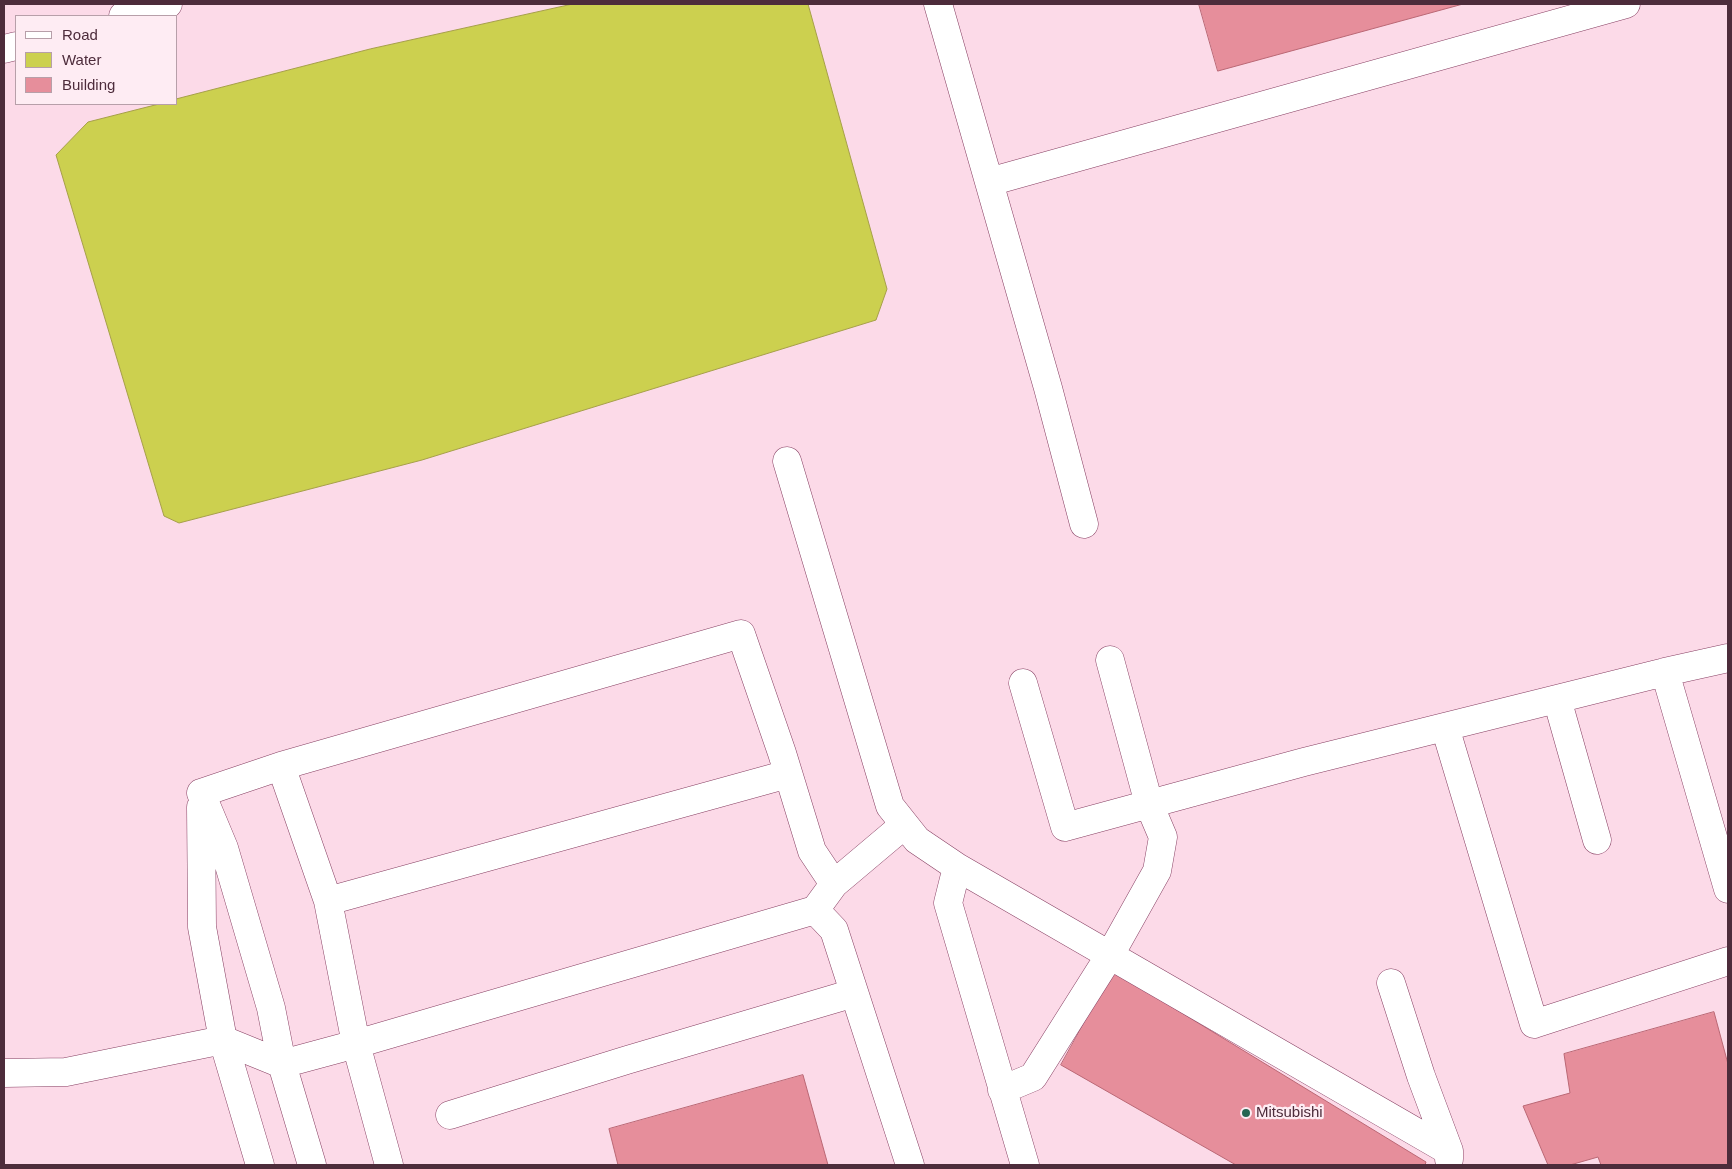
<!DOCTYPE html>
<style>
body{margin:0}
#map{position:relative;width:1732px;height:1169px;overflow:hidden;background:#fcdae8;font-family:Helvetica,sans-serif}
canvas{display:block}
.frame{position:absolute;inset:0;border:5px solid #4d2c3b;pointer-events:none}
.legend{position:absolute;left:15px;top:15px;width:162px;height:90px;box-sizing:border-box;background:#feecf3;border:1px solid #b79fa9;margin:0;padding:6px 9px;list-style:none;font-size:15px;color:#4d2c3b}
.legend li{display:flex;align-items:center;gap:10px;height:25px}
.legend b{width:25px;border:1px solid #b79fa9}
</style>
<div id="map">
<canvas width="1732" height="1169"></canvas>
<div class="frame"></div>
<ul class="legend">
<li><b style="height:6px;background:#fff"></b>Road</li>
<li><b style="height:14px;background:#ccd04f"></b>Water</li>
<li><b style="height:14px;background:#e68e9b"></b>Building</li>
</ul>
</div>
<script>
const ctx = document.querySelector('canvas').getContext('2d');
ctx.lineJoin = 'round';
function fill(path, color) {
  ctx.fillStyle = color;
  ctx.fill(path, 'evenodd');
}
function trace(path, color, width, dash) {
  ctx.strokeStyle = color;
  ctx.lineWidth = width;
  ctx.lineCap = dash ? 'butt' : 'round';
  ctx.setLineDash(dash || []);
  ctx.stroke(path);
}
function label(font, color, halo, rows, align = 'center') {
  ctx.font = font + ' Helvetica,sans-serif';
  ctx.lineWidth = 4.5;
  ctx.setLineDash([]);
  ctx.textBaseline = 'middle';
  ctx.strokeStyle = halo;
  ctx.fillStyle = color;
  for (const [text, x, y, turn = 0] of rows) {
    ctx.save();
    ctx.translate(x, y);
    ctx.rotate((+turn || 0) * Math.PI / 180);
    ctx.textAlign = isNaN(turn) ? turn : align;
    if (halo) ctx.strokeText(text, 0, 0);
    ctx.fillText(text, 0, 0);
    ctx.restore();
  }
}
const water = new Path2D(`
 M573 4H808L887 289 876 320 422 460 179 523 164 516 56 155 88 122 159 104H176V99L370 49Z`);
const building = new Path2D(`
 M1199 4H1463L1218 71Z
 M1113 971 1426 1162 1425 1165H1236L1061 1065Z
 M1714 1012 1728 1064V1165H1601L1598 1157 1570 1165H1548L1523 1106 1570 1093 1564 1054Z
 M803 1075 828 1165H618L609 1129Z`);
const minor = new Path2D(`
 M938 4 1048 388 1084 524
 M123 16 168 4
 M4 49 16 46
 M989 182 1626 4
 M787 461 890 806 917 840 957 867 1449 1151
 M1665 672 1728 658
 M1023 683 1065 827 1304 762 1665 672 1728 889
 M1557 699 1597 840
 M1445 727 1534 1024 1728 961
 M281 766 328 901 788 774
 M201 793 281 766 741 634 782 753 812 851 834 884 904 825
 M201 793 224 848 271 1008 282 1064 312 1165
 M201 807 202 927 223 1040 260 1165
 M957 867 948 903 1025 1165
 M328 901 356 1044 389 1165
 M815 910 834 930 910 1165
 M1391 983 1421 1076 1449 1151V1159
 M4 1073 66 1072 223 1040 282 1064 356 1044 815 910 834 884
 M1002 1090 1033 1077 1110 955 1157 871 1163 837 1149 804 1110 660
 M450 1115 627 1060 854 993`);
const markers = [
 [1246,1113,5,"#266653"]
];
const poiNames = [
 ["Mitsubishi",1256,1113]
];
fill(water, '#ccd04f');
trace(water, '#a69f49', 1);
fill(building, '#e68e9b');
trace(building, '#ba6774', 1);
trace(minor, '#874063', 29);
trace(minor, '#fff', 28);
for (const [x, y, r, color] of markers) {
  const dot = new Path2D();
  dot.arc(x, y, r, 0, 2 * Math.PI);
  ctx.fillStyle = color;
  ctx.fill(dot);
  trace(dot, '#feecf3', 2);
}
label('15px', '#4d2c3b', '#feecf3', poiNames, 'left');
</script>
